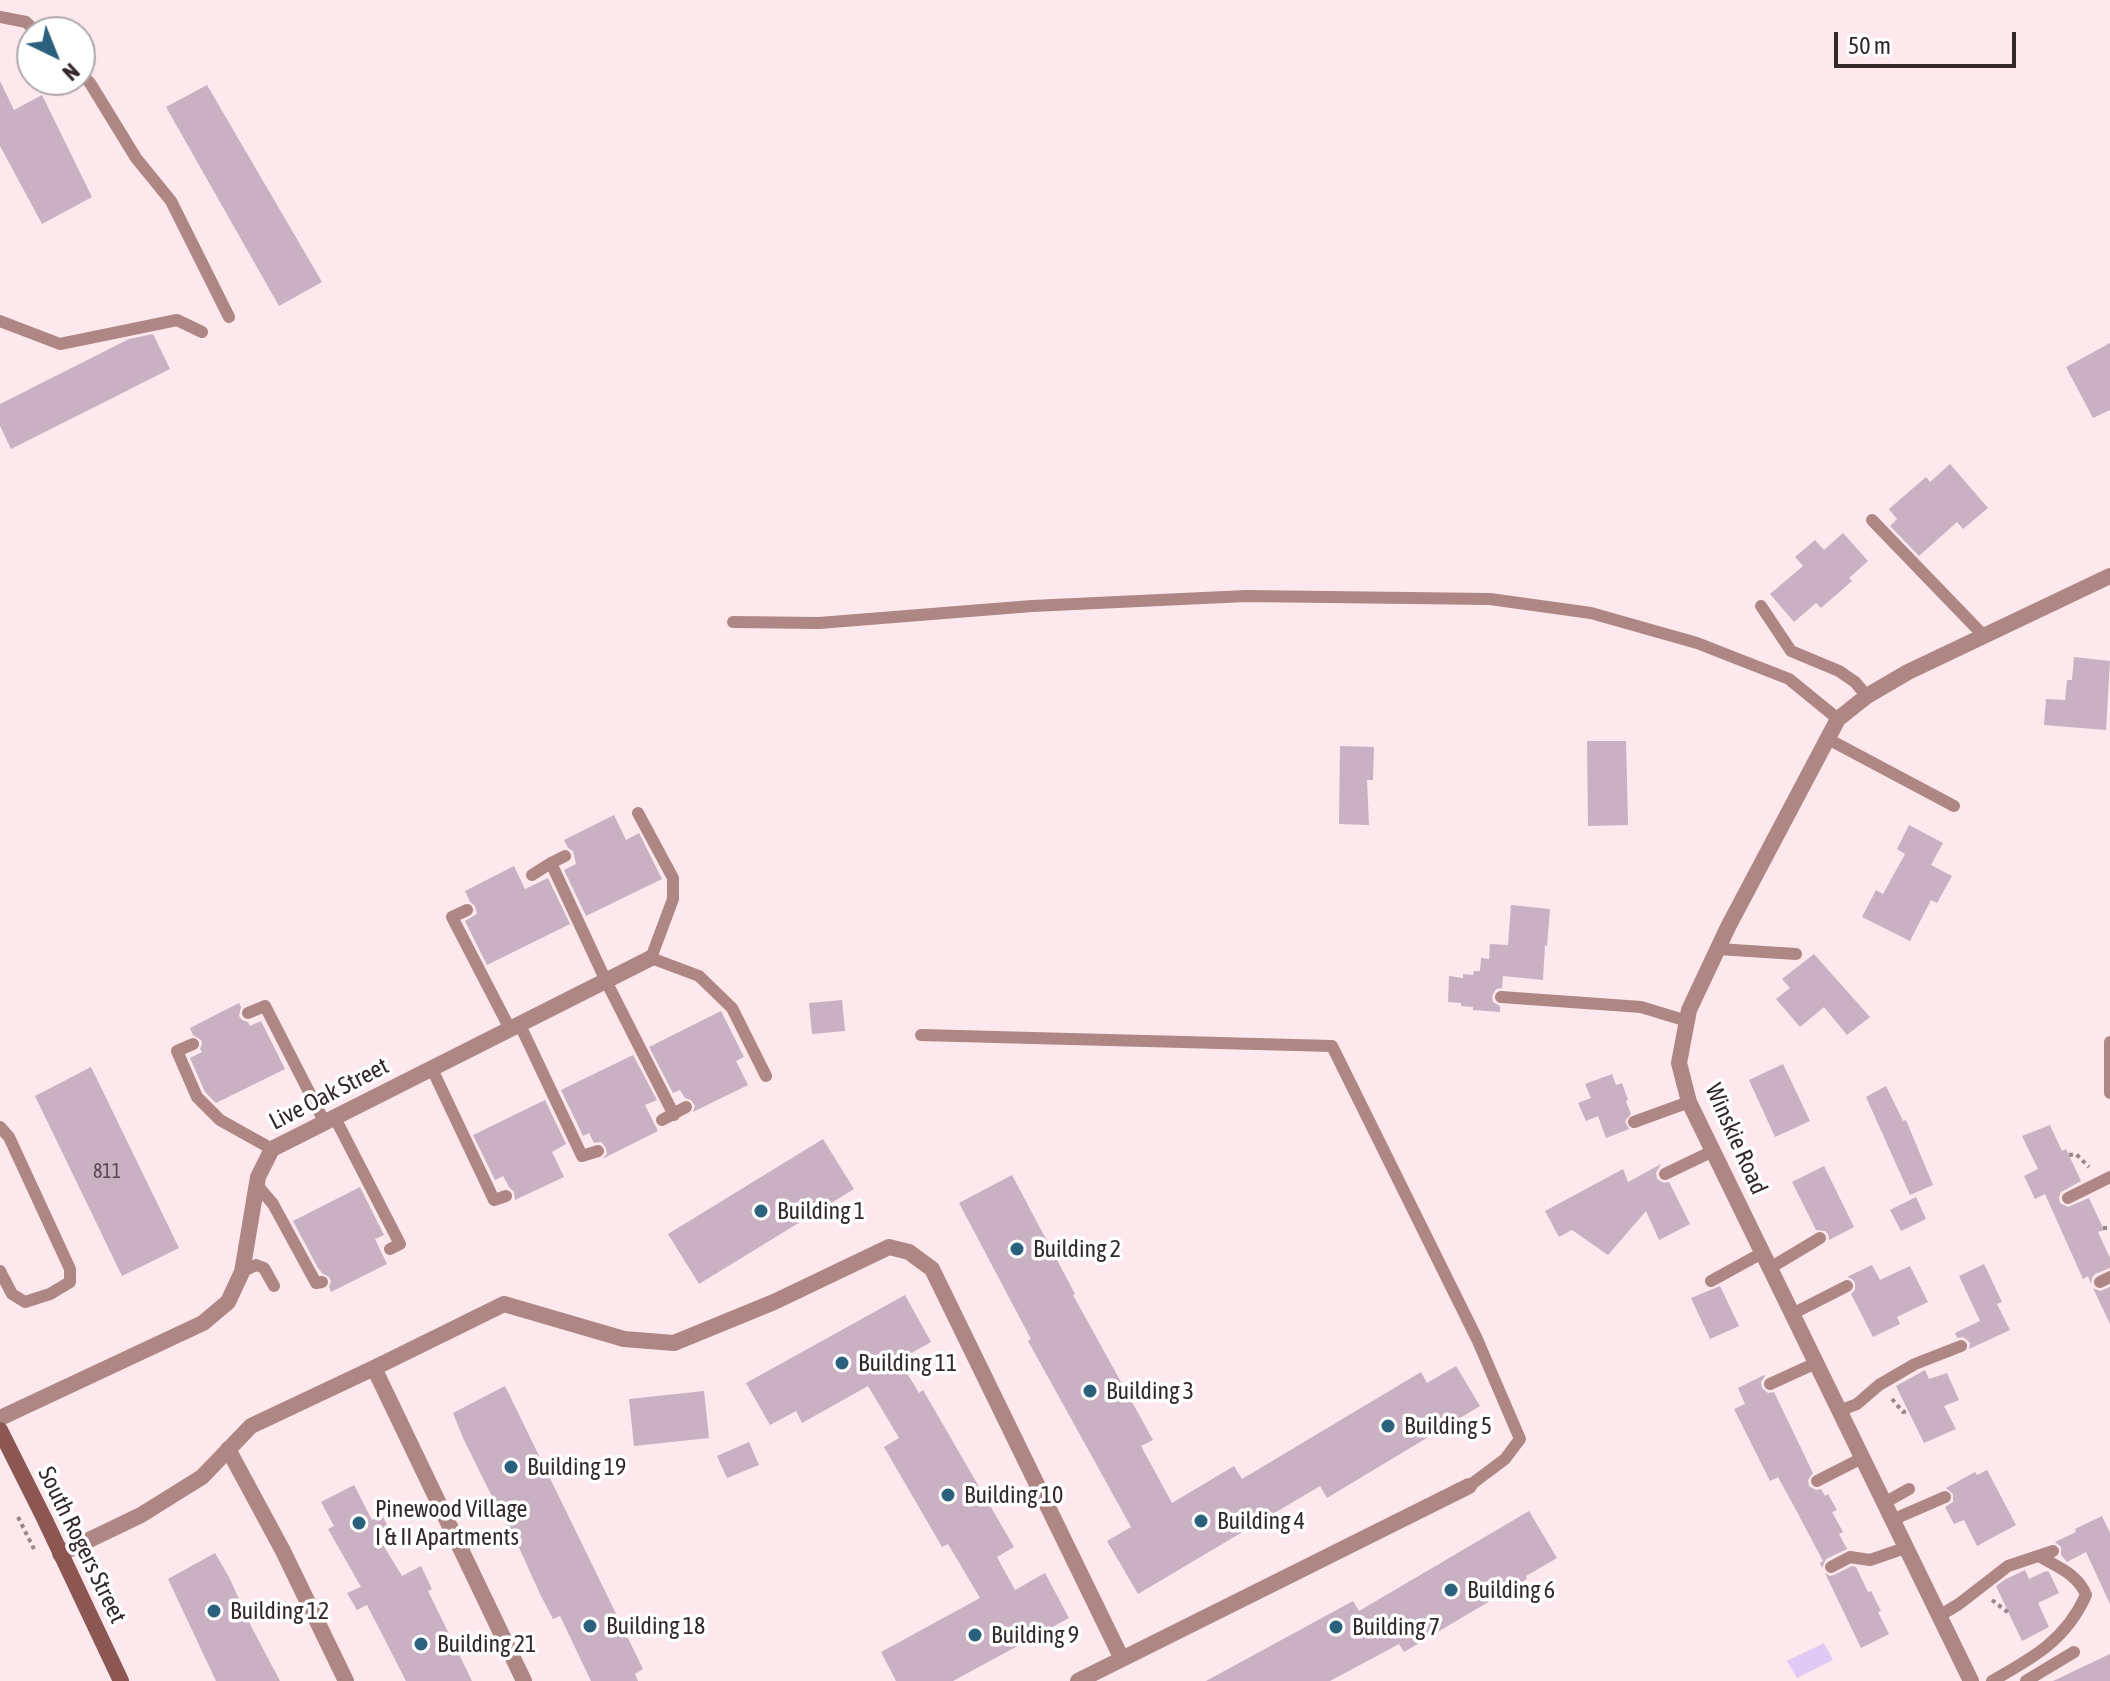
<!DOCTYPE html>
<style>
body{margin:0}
#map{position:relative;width:2110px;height:1681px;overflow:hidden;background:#fce8ed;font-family:"Asap Condensed",sans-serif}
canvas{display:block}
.north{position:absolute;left:16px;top:16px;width:80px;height:80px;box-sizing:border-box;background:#fff;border:2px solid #aea9aa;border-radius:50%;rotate:137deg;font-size:22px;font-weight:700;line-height:32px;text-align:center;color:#34282b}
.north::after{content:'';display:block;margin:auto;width:28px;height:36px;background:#2b617c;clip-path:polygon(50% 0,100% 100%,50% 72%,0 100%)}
.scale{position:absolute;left:1834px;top:32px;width:182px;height:36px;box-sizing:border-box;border:4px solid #34282b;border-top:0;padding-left:10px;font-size:24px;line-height:28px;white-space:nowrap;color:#34282b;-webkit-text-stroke:6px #fff;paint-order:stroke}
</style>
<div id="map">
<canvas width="2110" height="1681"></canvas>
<div class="north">N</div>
<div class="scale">50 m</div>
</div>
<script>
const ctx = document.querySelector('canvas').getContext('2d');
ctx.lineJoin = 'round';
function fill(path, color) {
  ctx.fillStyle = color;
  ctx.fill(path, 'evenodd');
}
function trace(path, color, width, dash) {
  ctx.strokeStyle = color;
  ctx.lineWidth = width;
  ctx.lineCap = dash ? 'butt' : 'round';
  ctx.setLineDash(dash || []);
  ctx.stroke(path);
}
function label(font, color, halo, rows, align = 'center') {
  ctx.font = font + ' "Asap Condensed",sans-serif';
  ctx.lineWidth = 7;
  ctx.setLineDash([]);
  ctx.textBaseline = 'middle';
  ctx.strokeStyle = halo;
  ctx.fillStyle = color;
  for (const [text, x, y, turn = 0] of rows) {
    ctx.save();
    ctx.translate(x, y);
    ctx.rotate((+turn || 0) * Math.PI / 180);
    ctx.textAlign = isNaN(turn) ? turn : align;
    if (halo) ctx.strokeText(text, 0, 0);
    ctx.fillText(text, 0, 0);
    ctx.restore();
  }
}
const water = new Path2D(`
 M1824 1643 1833 1660 1797 1678 1787 1661Z`);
const building = new Path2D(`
 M0 81 14 110 42 95 92 197 42 224 0 146Z
 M207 85 322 282 279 306 166 107Z
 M153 334 170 369 11 449 0 426V404L129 339Z
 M2110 343V410L2093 418 2066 367Z
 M1950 464 1988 508 1963 529 1957 522 1919 556 1890 526 1897 519 1889 509 1926 477 1930 482Z
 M1843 533 1868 561 1849 578 1852 581 1821 608 1816 603 1794 622 1770 594 1803 566 1795 557 1815 540 1824 550Z
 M2074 657 2110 661 2106 730 2044 725 2046 699 2065 700 2067 680H2072Z
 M1587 741H1626L1628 825 1588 826Z
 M1340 746 1374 747 1373 780H1367L1369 825 1339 824Z
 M614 815 626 840 639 833 662 879 586 916 564 870 576 864 573 851 568 848 564 840Z
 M1909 825 1943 843 1931 865 1952 876 1937 903 1931 900 1910 941 1862 917 1876 890 1883 894 1905 854 1897 849Z
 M514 866 525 889 548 878 570 924 487 965 465 921 477 914 475 906 470 902 465 891Z
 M1511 905 1550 909 1547 946 1545 945 1543 980 1503 976 1502 988 1496 989 1492 996 1493 1002 1500 1006V1012L1473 1010V1007L1461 1006V1003L1448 1002 1449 976 1463 978V974L1473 975 1474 971H1480L1481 958 1489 959 1490 944 1508 945Z
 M1814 954 1870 1017 1847 1035 1824 1007 1800 1027 1776 999 1790 988 1782 979Z
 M842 1000 845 1031 812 1034 809 1003Z
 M239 1003 241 1007 239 1016 242 1020 248 1022 250 1026 261 1021 285 1069 216 1103 205 1092 190 1058 202 1052 200 1049 202 1044 201 1040 193 1035 190 1028Z
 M721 1011 744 1057 736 1061 748 1085 693 1112 695 1106 691 1100 685 1098 680 1090 673 1093 649 1047Z
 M633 1055 657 1100 645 1105 658 1131 602 1159 607 1154 606 1148 601 1142 594 1143 589 1133 583 1136 561 1090Z
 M1783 1064 1810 1121 1775 1137 1749 1080Z
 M91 1067 179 1248 122 1276 35 1096Z
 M1612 1074 1616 1085 1622 1083 1628 1100 1626 1101 1631 1114 1625 1121 1629 1129 1606 1138 1598 1116 1586 1121 1578 1103 1591 1098 1585 1084Z
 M1886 1086 1903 1121 1906 1120 1933 1185 1910 1195 1866 1097Z
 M545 1100 566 1144 552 1152 564 1177 515 1200 514 1192 509 1187 503 1176 495 1180 473 1135Z
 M2050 1125 2062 1151 2066 1149 2081 1181 2061 1192 2059 1197 2060 1203 2068 1207 2089 1198 2104 1230 2098 1232 2110 1258V1268L2095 1274 2092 1278 2091 1284 2088 1276 2083 1279 2045 1194 2035 1199 2024 1176 2038 1169 2022 1136Z
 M823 1139 854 1189 699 1284 668 1234Z
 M1661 1164 1656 1173 1657 1179 1664 1183 1669 1182 1690 1224 1659 1240 1646 1211 1608 1255 1572 1230 1559 1237 1545 1211 1623 1169 1628 1182Z
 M1824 1166 1854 1227 1829 1240 1828 1234 1825 1231 1816 1230 1792 1182Z
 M1012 1175 1075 1294 1073 1295 1153 1440 1141 1446 1172 1503 1234 1466 1242 1479 1421 1372 1427 1383 1456 1366 1480 1406 1327 1498 1320 1486 1138 1594 1107 1541 1131 1527 1028 1341 1031 1339 959 1203Z
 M360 1187 384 1235 375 1239 387 1264 331 1292 329 1287 331 1281 329 1277 322 1273 318 1268 293 1221Z
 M1916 1197 1926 1219 1901 1231 1890 1210Z
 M1984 1264 2002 1302 1997 1304 2010 1330 1969 1349 1970 1343 1967 1340 1963 1337 1957 1338 1955 1333 1980 1321 1959 1276Z
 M1872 1265 1880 1280 1910 1266 1928 1302 1897 1317 1900 1324 1873 1337 1851 1294 1855 1290V1283L1852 1279 1847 1277Z
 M1720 1286 1739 1326 1710 1339 1691 1298Z
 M2110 1287V1324L2093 1288 2100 1291Z
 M905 1295 931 1342 899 1360 919 1393 923 1390 1014 1547 997 1557 1015 1590 1045 1573 1069 1618 953 1681H896L881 1652 980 1598 948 1544 942 1547 884 1447 899 1438 868 1386 802 1423 796 1411 770 1425 746 1383Z
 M1925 1370 1929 1379 1947 1373 1959 1400 1944 1406 1956 1429 1924 1443 1896 1386Z
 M1764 1375 1765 1376 1761 1382 1762 1388 1768 1393 1774 1392 1813 1473 1808 1480 1809 1486 1816 1490 1821 1489 1825 1496 1828 1494 1837 1510 1832 1512 1843 1532 1839 1534 1847 1549 1826 1559 1822 1568 1820 1563 1823 1561 1796 1510 1778 1477 1770 1481 1734 1409 1745 1404 1738 1388Z
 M505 1386 643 1669 635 1674 638 1681H591L560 1616 553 1619 540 1594 516 1541H514L463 1438 453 1413Z
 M704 1391 709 1438 634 1446 629 1399Z
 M749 1442 759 1465 727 1478 717 1456Z
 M1987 1470 2016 1525 1977 1546 1964 1520 1954 1524 1945 1507 1953 1502V1494L1946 1488 1975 1472 1977 1475Z
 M354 1485 372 1520 382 1515 394 1538 383 1545 402 1576 421 1566 432 1589 428 1591 472 1681H406L367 1605 357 1610 347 1593 361 1587 328 1529 334 1526 321 1502Z
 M1529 1511 1557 1558 1526 1576 1527 1579 1404 1652 1399 1644 1330 1681H1206L1353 1601 1359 1611Z
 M2102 1516 2110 1533V1604L2086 1552 2067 1562 2061 1555V1547L2055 1542 2076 1532 2075 1529Z
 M215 1553 229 1577 252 1628 280 1681H216L168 1579Z
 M1852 1566 1856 1567 1868 1592 1871 1591 1881 1611 1878 1612 1889 1634 1861 1648 1825 1573 1830 1576 1834 1575Z
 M2025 1570 2029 1579 2046 1571 2049 1572 2059 1593 2038 1603 2049 1627 2022 1641 1996 1586 2006 1579Z
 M2110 1654V1681H2053Z`);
const path = new Path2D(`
 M2069 1155 2076 1154 2089 1167
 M2103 1228H2110
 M1892 1399 1903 1412 1908 1411
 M18 1517 34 1549
 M1992 1600 2010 1614`);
const lane = new Path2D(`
 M0 17 26 22 36 32
 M80 73 90 83 136 158 171 201 229 317
 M0 321 60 344 177 320 202 332
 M1872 520 1984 636
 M1761 606 1791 651 1839 671 1855 682 1867 696
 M733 622 819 623 1032 606 1246 596 1490 599 1591 613 1697 643 1789 679 1838 719
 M1828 739 1954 806
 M638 813 673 878V899L651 958 699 976 732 1008 766 1076
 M565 856 551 863 606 981 674 1115
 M532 875 551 863
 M467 910 452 917 510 1029
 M1718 949 1796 954
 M1501 997 1641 1007 1687 1021
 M248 1013 265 1006 325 1123
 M520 1025 582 1156 598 1151
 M921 1035 1332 1046 1477 1339 1520 1439 1505 1459 1469 1486
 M2110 1042V1093
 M193 1044 177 1051 197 1097 220 1120 272 1149
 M432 1069 494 1200 506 1196
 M335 1118 400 1244 390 1249
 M662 1120 686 1107
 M1634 1122 1689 1102
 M0 1127 9 1137 70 1269V1282L50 1294 25 1302 12 1294 0 1271
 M1665 1174 1713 1151
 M256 1184 273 1204 316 1283 322 1282
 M2068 1198 2110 1177
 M1770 1268 1820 1238
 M242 1272 256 1265 264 1268 274 1286
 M1711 1281 1762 1253
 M2100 1282 2110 1277
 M1792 1314 1847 1286
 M1770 1384 1816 1363
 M1839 1411 1857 1404 1879 1385 1915 1364 1961 1346
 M1817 1481 1862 1458
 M1884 1503 1909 1489
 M1892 1520 1945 1497
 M1831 1567 1850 1557 1870 1560 1905 1548
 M1939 1616 1959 1604 2008 1566 2053 1551
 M1992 1681C2033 1658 2066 1640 2086 1595 2078 1574 2057 1567 2039 1556
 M2026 1681 2074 1652`);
const street = new Path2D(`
 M374 1368 524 1681
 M0 1418 203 1323 228 1302 242 1272 258 1177 272 1149 651 958
 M228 1449 283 1551 346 1681
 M60 1554 141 1515 202 1477 251 1426 374 1368 504 1304 624 1339 674 1343 774 1302 889 1247 909 1252 932 1269 1122 1659
 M1078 1681 1469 1486
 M1971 1681 1689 1102 1679 1063 1689 1010 1728 927 1838 719 1867 696 1908 672 2110 576`);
const secondary = new Path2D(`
 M0 1430 45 1520 121 1681`);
const markers = [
 [761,1211,8,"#2b617c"],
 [1017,1249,8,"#2b617c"],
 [842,1363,8,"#2b617c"],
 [1090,1391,8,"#2b617c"],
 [1388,1426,8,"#2b617c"],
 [511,1467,8,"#2b617c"],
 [948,1495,8,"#2b617c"],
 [1201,1521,8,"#2b617c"],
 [359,1523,8,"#2b617c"],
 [1451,1590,8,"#2b617c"],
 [214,1611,8,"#2b617c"],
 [590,1626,8,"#2b617c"],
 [1336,1627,8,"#2b617c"],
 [975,1635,8,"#2b617c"],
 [421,1644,8,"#2b617c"]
];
const numberNames = [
 ["811",107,1172]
];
const streetNames = [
 ["Live Oak Street",329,1094,-27],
 ["Winskie Road",1736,1139,66],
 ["South Rogers Street",82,1545,64]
];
const poiNames = [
 ["Building 1",777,1211],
 ["Building 2",1033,1249],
 ["Building 11",858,1363],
 ["Building 3",1106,1391],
 ["Building 5",1404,1426],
 ["Building 19",527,1467],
 ["Building 10",964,1495],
 ["Pinewood Village",375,1509],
 ["I & II Apartments",375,1537],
 ["Building 4",1217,1521],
 ["Building 6",1467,1590],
 ["Building 12",230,1611],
 ["Building 18",606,1626],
 ["Building 7",1352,1627],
 ["Building 9",991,1635],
 ["Building 21",437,1644]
];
fill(water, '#e0c9f5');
fill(building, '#c9b0c3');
trace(path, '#97878b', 4, [4, 4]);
trace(lane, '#ae8784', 12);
trace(street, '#ae8784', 16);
trace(secondary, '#8c5652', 16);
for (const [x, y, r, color] of markers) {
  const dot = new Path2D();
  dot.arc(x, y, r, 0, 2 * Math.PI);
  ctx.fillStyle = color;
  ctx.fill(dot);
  trace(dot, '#fff', 3);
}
label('20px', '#594a51', null, numberNames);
label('24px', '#34282b', '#fff', streetNames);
label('24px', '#34282b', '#fff', poiNames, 'left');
</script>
